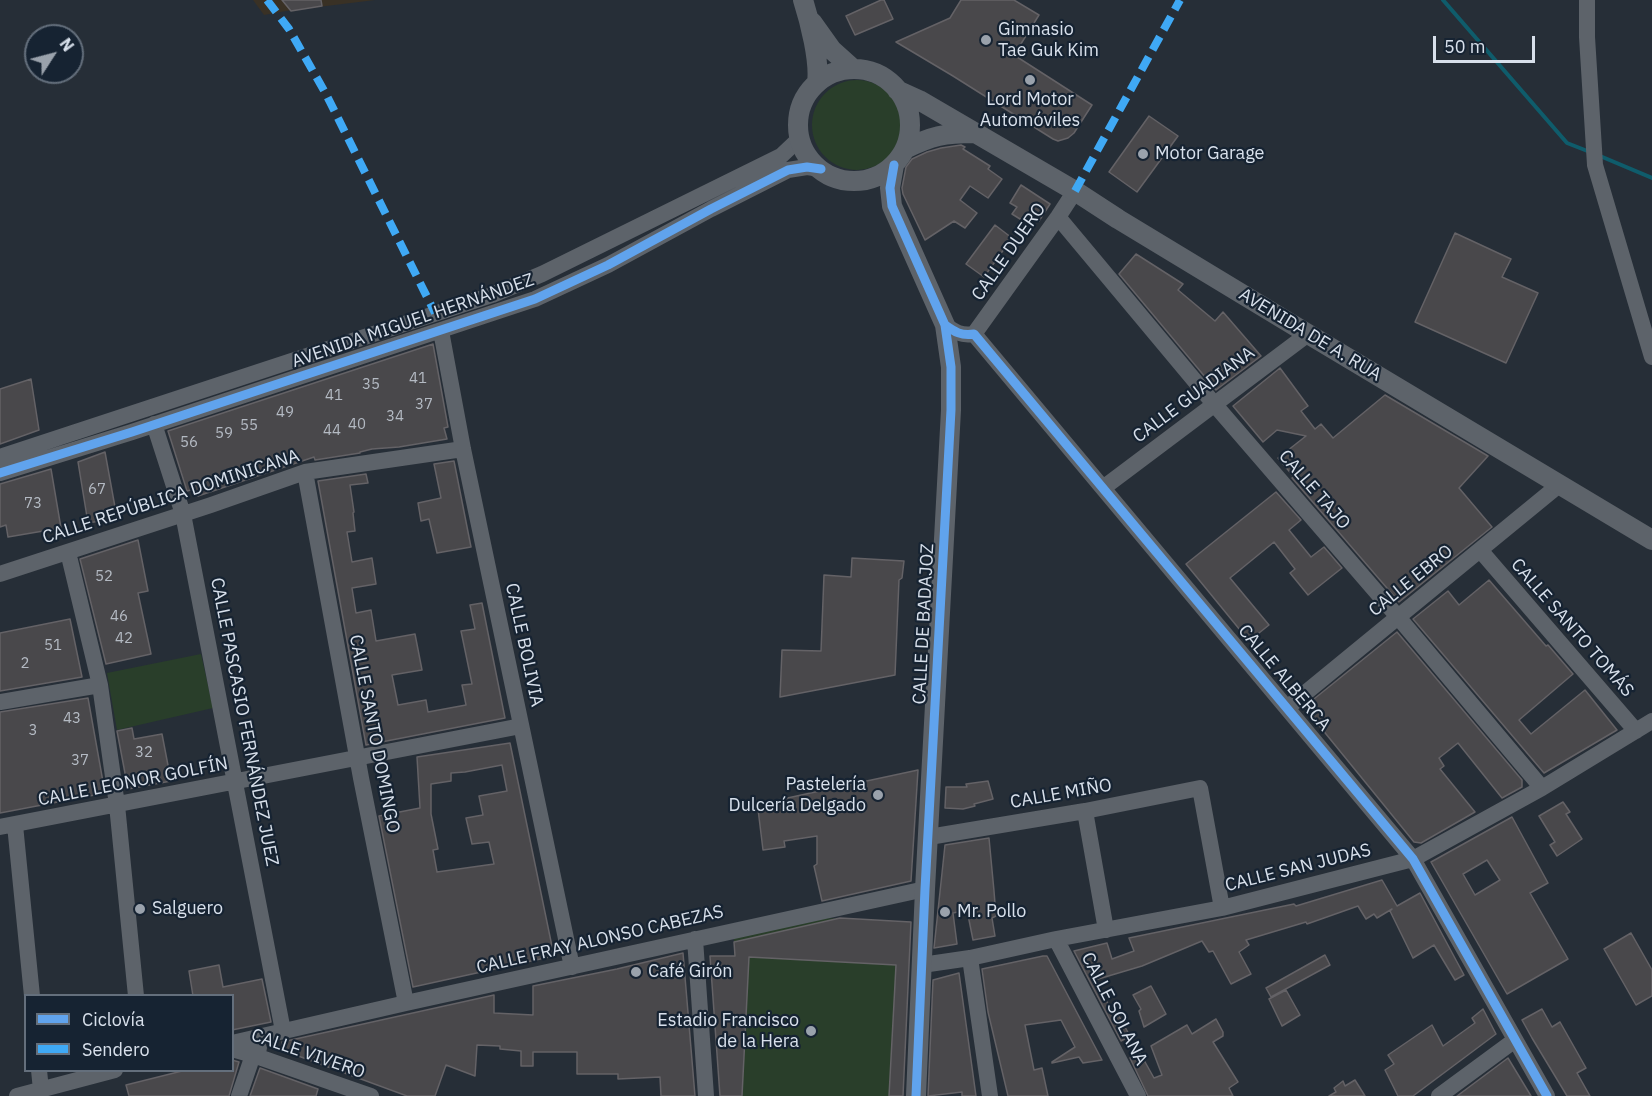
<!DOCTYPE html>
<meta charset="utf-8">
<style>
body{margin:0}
#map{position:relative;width:1652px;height:1096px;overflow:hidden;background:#262e37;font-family:"IBM Plex Sans",sans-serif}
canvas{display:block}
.legend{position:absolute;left:24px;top:994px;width:210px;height:78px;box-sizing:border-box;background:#162332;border:2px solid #646f7c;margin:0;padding:8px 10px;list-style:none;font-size:18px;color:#d8e0eb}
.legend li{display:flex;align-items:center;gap:12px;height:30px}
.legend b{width:30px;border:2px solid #646f7c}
.north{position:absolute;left:24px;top:24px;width:60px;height:60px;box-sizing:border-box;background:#162332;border:2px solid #646f7c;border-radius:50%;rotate:54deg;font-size:16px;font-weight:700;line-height:24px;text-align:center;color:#d8e0eb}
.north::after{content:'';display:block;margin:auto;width:21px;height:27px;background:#9aa2ac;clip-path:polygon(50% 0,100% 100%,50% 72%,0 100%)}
.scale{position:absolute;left:1433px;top:36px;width:102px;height:27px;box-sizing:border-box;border:3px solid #d8e0eb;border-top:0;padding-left:8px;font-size:18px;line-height:21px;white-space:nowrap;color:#d8e0eb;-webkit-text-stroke:4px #162332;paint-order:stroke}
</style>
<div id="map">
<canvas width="1652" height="1096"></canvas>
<ul class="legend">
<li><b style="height:8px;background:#60a3ed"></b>Ciclovía</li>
<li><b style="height:8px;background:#3fa9f5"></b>Sendero</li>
</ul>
<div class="north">N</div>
<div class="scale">50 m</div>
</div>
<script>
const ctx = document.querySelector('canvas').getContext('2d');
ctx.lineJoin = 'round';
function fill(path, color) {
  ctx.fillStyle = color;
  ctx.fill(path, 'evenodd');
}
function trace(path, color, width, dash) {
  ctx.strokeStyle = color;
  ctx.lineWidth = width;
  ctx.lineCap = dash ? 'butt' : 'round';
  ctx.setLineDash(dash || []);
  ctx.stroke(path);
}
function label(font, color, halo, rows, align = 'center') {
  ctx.font = font + ' "IBM Plex Sans",sans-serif';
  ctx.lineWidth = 4.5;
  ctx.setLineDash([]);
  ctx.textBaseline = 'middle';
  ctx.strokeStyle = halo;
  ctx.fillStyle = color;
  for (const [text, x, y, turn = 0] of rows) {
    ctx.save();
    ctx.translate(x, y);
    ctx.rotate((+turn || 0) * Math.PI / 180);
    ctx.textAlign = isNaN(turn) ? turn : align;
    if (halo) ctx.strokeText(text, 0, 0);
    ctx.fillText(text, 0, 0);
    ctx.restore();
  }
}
const industrial = new Path2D(`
 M253 0H375L286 11 264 15Z`);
const green = new Path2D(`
 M812 125a45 45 0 1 1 90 0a45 45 0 1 1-90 0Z
 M201 654 213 708 117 730 107 673Z
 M824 918 911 922 903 1096H720L710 956H734V938Z`);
const stream = new Path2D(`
 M1443 0 1567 143 1590 152
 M1600 156 1652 178`);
const building = new Path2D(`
 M282 0H321L322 6 291 11Z
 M881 0H884L893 19 855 35 846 16Z
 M961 0H1014L1039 15 1014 55 1092 105 1074 133 1068 138 1058 141 1053 139 953 76 896 42 950 18Z
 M1149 116 1178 136 1137 192 1109 172Z
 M961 145 965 147 963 149 990 166 988 169 1002 179 988 198 970 186 960 200 977 213 965 228 954 221 925 240 903 194 902 188 906 167 912 159 927 152 941 148Z
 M1021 185 1050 204 1039 221 1032 217 1028 224 1012 214 1017 207 1010 203Z
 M995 225 1012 238 984 277 966 264Z
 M1455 233 1511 259 1502 277 1538 293 1506 363 1415 322Z
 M1136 254 1183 284 1178 290 1215 321 1223 312 1261 356 1216 390 1119 274Z
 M433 344 448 427 444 428 447 439 399 447 372 449 360 452V453L315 460 314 457 198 496 195 489 187 491 168 431Z
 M1280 368 1308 406 1301 411 1315 429 1321 424 1333 438 1385 395 1488 456 1459 488 1492 527 1399 602 1292 478 1294 477 1278 458 1306 436 1277 430 1263 442 1233 406Z
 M31 379 39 430 0 444V389Z
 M105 452 117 518 88 523 78 462Z
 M454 461 471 547 437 553 429 519 421 521 418 503 441 498 434 464Z
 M51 469 61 528 8 537 6 525 0 527V484Z
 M366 474 368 483 350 485 354 512 353 513 355 531 347 532 352 562 372 558 376 584 352 588 356 613 371 610 376 641 415 634 422 670 392 675 398 705 426 700 428 712 466 705 462 685 472 684 461 631 475 629 470 605 482 603 505 718 366 745 318 481Z
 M1276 492 1301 520 1289 530 1311 557 1324 547 1342 568 1308 595 1290 573 1295 569 1274 542 1230 578 1269 625 1249 641 1186 564Z
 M138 540 148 591 138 593 151 654 106 664 80 559Z
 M852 558 904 561 902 578 899 580 895 675 780 697 782 650 821 651 824 575 851 577Z
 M1489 580 1546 646 1548 645 1573 674 1519 720 1531 734 1585 690 1617 730 1544 773 1413 619 1448 591 1459 605Z
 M70 619 82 677 0 691V633Z
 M1397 632 1522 780V787L1502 798 1458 743 1439 758 1444 766 1440 769 1475 812 1421 843 1414 842 1304 707Z
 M88 698 105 793 0 813V712Z
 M132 728 134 739 162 734 171 781 128 789 117 731Z
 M510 743 554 956 413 987 379 816 420 808 417 757ZM502 765 507 791 479 796 483 815 466 818 472 844 489 842 494 864 437 872 433 850 438 849 431 814V784L451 781V773L465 772Z
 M918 770 911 881 822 901 814 866 817 864V836L784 841 785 847 763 850 758 809 779 806 778 800Z
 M988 781 993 799 974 804 975 806 963 809 945 808 946 787H967L966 784Z
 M1563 802 1570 812 1566 814 1582 839 1557 856 1550 845 1555 842 1539 816Z
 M1512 817 1548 883 1530 893 1568 959 1507 994 1431 862ZM1487 860 1500 880 1475 895 1463 874Z
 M989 838 994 891 996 916 992 918 995 936 973 940 967 910 953 913 957 944 934 948 945 845Z
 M1382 880 1397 906 1420 893 1464 975 1455 980 1434 945 1413 958 1390 911 1392 909 1377 918 1374 914 1366 919 1358 906 1307 924 1306 922 1246 940 1249 945 1239 952 1251 974 1231 984 1213 951 1209 952 1202 941 1142 966 1095 980 1112 1011 1115 1009 1130 1036 1121 1041 1074 951 1107 943 1112 959 1134 951 1129 938 1294 904 1296 906Z
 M840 918 911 922 903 1096H889L896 965 749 957 742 1096H720L710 956H735L734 942Z
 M1631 933 1652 970V996L1636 1005 1604 949Z
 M683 953 695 1096H661L660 1077 618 1079V1074H577V1052H533V1066H521V1051L500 1049V1046L477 1045 475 1076 446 1065 435 1096H407L282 1050V1042L494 995V1013L533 1015V986L617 969Z
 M1325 955 1330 965 1271 997 1266 988Z
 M1043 956H1047L1102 1060 1083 1063 1079 1057 1052 1063V1062L1075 1047 1061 1020 1025 1025 1034 1070 1042 1068 1048 1096H1008L988 1012 982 969Z
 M219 965 223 987 262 979 271 1022 232 1030V996H193L189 971Z
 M959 973 976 1096H962V1092L928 1096 933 980Z
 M1151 986 1166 1014 1144 1027 1139 1011 1141 1009 1133 995Z
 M1286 990 1300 1015 1282 1026 1269 999Z
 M1483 1009 1496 1034 1413 1096H1398L1385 1070 1394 1064 1388 1055 1432 1025 1443 1046 1475 1023 1472 1018Z
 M1542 1009 1552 1027 1560 1022 1586 1068 1577 1073 1590 1096H1567L1532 1038 1522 1020Z
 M1216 1019 1223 1032V1036L1213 1042 1238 1082 1229 1088 1233 1096H1148L1130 1058 1140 1053 1154 1078 1162 1075 1151 1046 1187 1025 1192 1034Z
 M1508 1058 1531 1096H1457Z
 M232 1060 239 1062 229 1096H129L126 1085 182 1071H232Z
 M260 1068 318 1089 316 1096H250Z
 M1355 1080 1365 1096H1329L1336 1092 1334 1088 1343 1081 1345 1086Z`);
const minor = new Path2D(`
 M1587 0V37L1595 165 1652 357
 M1058 217 1215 405 1398 617 1542 788
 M945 325C955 332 961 336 974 334L1413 859 1547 1096
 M441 331 463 449 572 967
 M974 334 1058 217 1075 191
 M154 424 183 514 283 1031
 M0 457 492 295 542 274 781 156 800 138
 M305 472 361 778 406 1003
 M0 473 132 432 535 299 608 265 711 209 788 170 807 167 821 169
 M1103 488 1308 334
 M1480 550 1636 731
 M68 552 100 685 117 805 136 996
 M0 574 211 505 305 472 463 449
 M0 702 100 685
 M1287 708 1559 485
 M1085 811 1106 930
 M15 825 32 996
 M0 827 521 726
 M929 837 1085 811 1200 788 1222 908
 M695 939 706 1096
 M1056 939 1138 1096
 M970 958 990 1096
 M922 965 970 958 1056 939 1222 908 1413 859 1542 788 1652 721
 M232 1043 406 1003 925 889
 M232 1049 253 1055 371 1096
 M39 1070 41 1090
 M17 1096 115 1070
 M239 1096 253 1055 259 1048
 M1439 1096 1515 1040`);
const tertiary = new Path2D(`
 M803 0C810 22 820 61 817 83
 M812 22 832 50 852 68
 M798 125a56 56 0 1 1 112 0a56 56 0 1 1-112 0Z
 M897 90 919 100 1075 191 1118 219 1308 334 1652 540
 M905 149C932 136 944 133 974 133
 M894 165 890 188 892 206 945 325 951 367V410L925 889 916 1096`);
const quiet = new Path2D(`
 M267 0 289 29 326 94 435 313
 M1075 191 1180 0`);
const cycleway = new Path2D(`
 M894 165 890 188 892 206 945 325 951 367V410L925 889 916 1096
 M945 325C955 332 961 336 974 334L1413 859 1547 1096
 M0 473 132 432 535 299 608 265 711 209 788 170 807 167 821 169`);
const markers = [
 [986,40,6,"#9aa2ac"],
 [1030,80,6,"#9aa2ac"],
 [1143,154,6,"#9aa2ac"],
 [878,795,6,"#9aa2ac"],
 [140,909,6,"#9aa2ac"],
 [945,912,6,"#9aa2ac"],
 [636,972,6,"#9aa2ac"],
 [811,1031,6,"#9aa2ac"]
];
const numberNames = [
 ["41",418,379],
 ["35",371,385],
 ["41",334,396],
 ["37",424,405],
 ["49",285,413],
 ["34",395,417],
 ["40",357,425],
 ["55",249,426],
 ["44",332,431],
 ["59",224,434],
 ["56",189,443],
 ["67",97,490],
 ["73",33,504],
 ["52",104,577],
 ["46",119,617],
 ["42",124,639],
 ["51",53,646],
 ["2",25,664],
 ["43",72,719],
 ["3",33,731],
 ["32",144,753],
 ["37",80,761]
];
const poiNames = [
 ["Gimnasio",998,30],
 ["Tae Guk Kim",998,51],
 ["Lord Motor",1030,100,"center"],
 ["Automóviles",1030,121,"center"],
 ["Motor Garage",1155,154],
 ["Pastelería",866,785,"right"],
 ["Dulcería Delgado",866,806,"right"],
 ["Salguero",152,909],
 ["Mr. Pollo",957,912],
 ["Café Girón",648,972],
 ["Estadio Francisco",799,1021,"right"],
 ["de la Hera",799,1042,"right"]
];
const streetNames = [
 ["CALLE DUERO",1009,252,-55],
 ["AVENIDA MIGUEL HERNÁNDEZ",413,321,-19],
 ["AVENIDA DE A. RUA",1310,335,31],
 ["CALLE GUADIANA",1194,395,-37],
 ["CALLE TAJO",1314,490,49],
 ["CALLE REPÚBLICA DOMINICANA",171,497,-18],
 ["CALLE EBRO",1411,581,-39],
 ["CALLE DE BADAJOZ",924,624,-87],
 ["CALLE SANTO TOMÁS",1572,628,49],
 ["CALLE BOLIVIA",524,645,78],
 ["CALLE ALBERCA",1284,678,50],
 ["CALLE PASCASIO FERNÁNDEZ JUEZ",244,722,79],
 ["CALLE SANTO DOMINGO",374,734,79],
 ["CALLE LEONOR GOLFÍN",133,782,-11],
 ["CALLE MIÑO",1061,794,-10],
 ["CALLE SAN JUDAS",1298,868,-14],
 ["CALLE FRAY ALONSO CABEZAS",600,940,-13],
 ["CALLE SOLANA",1114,1009,63],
 ["CALLE VIVERO",308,1054,19]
];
fill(industrial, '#393125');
fill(green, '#293e2a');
trace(stream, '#0f5c6b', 4);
fill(building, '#49484b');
trace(building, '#646266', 1.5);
trace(minor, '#5d636a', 16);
trace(tertiary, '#5d636a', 20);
trace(quiet, '#3fa9f5', 8, [15, 8]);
trace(cycleway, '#60a3ed', 9);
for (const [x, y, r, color] of markers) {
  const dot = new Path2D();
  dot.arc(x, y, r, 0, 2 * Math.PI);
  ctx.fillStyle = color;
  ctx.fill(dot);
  trace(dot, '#162332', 2);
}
label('15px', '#b4bac3', null, numberNames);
label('18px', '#d8e0eb', '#162332', poiNames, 'left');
label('18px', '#d8e0eb', '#162332', streetNames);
</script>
